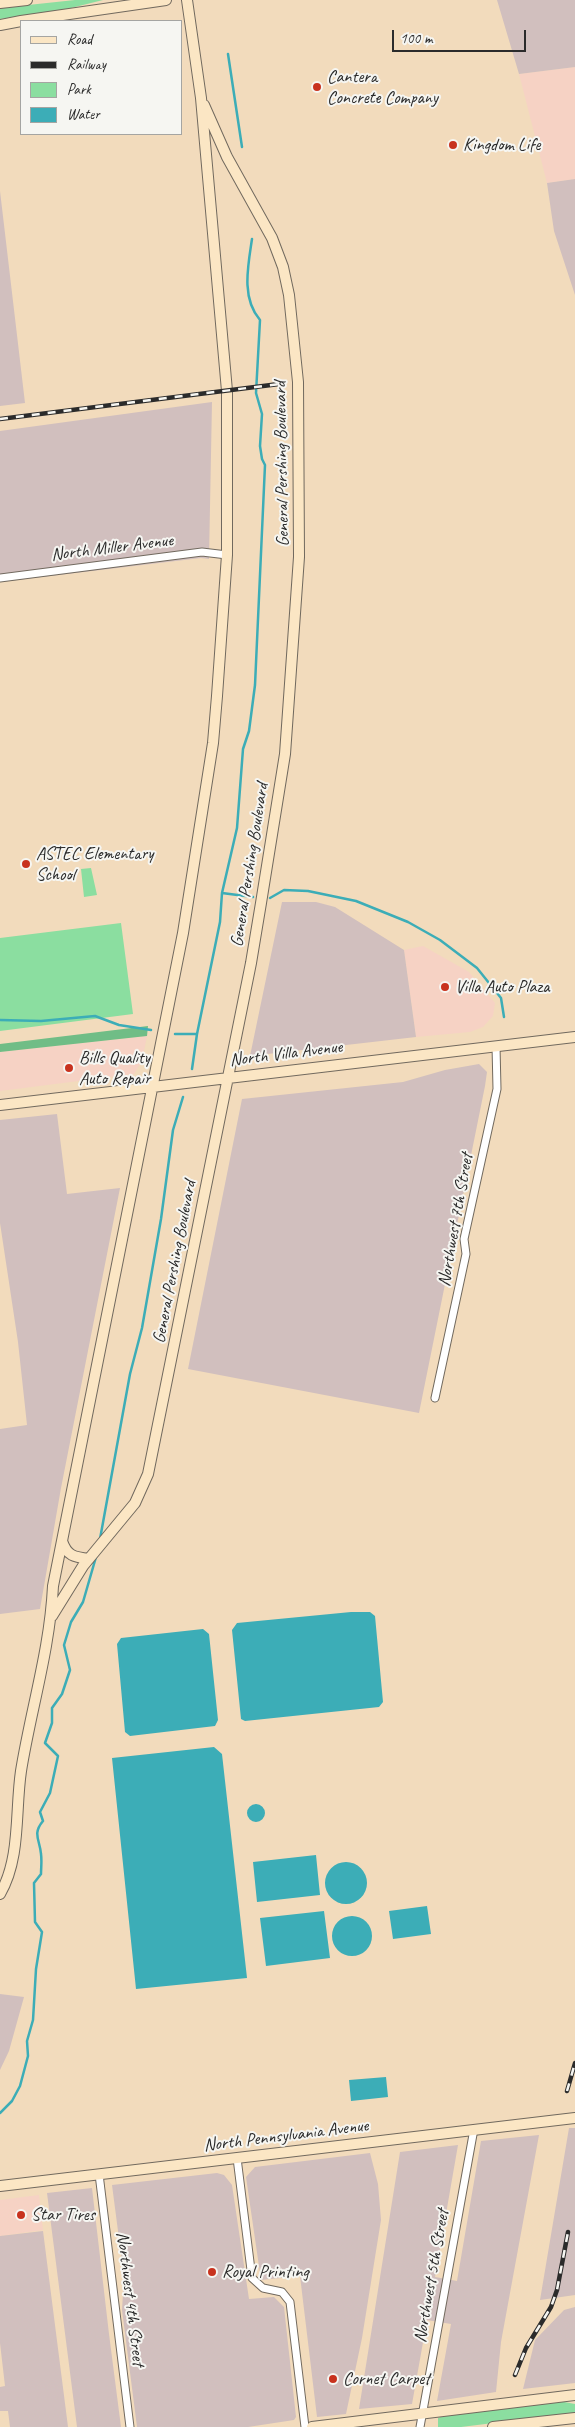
<!DOCTYPE html>
<style>
body{margin:0}
#map{position:relative;width:575px;height:2427px;overflow:hidden;background:#f2dbbc;font-family:Caveat,sans-serif}
canvas{display:block}
.legend{position:absolute;left:20px;top:20px;width:162px;height:115px;box-sizing:border-box;background:#f6f6f2;border:1px solid #a5a5a2;margin:0;padding:6px 9px;list-style:none;font-size:15px;color:#2b2b2b}
.legend li{display:flex;align-items:center;gap:10px;height:25px}
.legend b{width:25px;border:1px solid #a5a5a2}
.scale{position:absolute;left:392px;top:30px;width:134px;height:22px;box-sizing:border-box;border:2px solid #2b2b2b;border-top:0;padding-left:6px;font-size:15px;line-height:18px;white-space:nowrap;color:#2b2b2b;-webkit-text-stroke:4px #f6f6f2;paint-order:stroke}
</style>
<div id="map">
<canvas width="575" height="2427"></canvas>
<ul class="legend">
<li><b style="height:6px;background:#fbe6c4"></b>Road</li>
<li><b style="height:6px;background:#2b2b2b"></b>Railway</li>
<li><b style="height:14px;background:#8bdea0"></b>Park</li>
<li><b style="height:14px;background:#3cadb7"></b>Water</li>
</ul>
<div class="scale">100 m</div>
</div>
<script>
const ctx = document.querySelector('canvas').getContext('2d');
ctx.lineJoin = 'round';
function fill(path, color) {
  ctx.fillStyle = color;
  ctx.fill(path, 'evenodd');
}
function trace(path, color, width, dash) {
  ctx.strokeStyle = color;
  ctx.lineWidth = width;
  ctx.lineCap = dash ? 'butt' : 'round';
  ctx.setLineDash(dash || []);
  ctx.stroke(path);
}
function label(font, color, halo, rows, align = 'center') {
  ctx.font = font + ' Caveat,sans-serif';
  ctx.lineWidth = 4;
  ctx.setLineDash([]);
  ctx.textBaseline = 'middle';
  ctx.strokeStyle = halo;
  ctx.fillStyle = color;
  for (const [text, x, y, turn = 0] of rows) {
    ctx.save();
    ctx.translate(x, y);
    ctx.rotate((+turn || 0) * Math.PI / 180);
    ctx.textAlign = isNaN(turn) ? turn : align;
    if (halo) ctx.strokeText(text, 0, 0);
    ctx.fillText(text, 0, 0);
    ctx.restore();
  }
}
const built = new Path2D(`
 M575 67V179L547 183 519 74Z
 M423 946 469 972 495 1003 493 1016 483 1027 470 1032 416 1037 404 950Z
 M147 1036 142 1061 134 1074 0 1091V1052Z
 M39 2195 43 2230 0 2236V2200Z`);
const industrial = new Path2D(`
 M497 0H575V67L519 74Z
 M575 179V295L554 231 547 183Z
 M0 191 25 403 0 406Z
 M212 402 209 559 201 558 0 582V431Z
 M282 902H316L335 907 404 950 416 1037 250 1056Z
 M479 1064 487 1072 485 1086 419 1413 188 1369 242 1099 403 1082 445 1070Z
 M57 1114 67 1194 120 1188 61 1488 40 1609 0 1614V1429L27 1425 18 1342 0 1223V1120Z
 M0 1994 24 1997 9 2051 0 2070Z
 M569 2128H575V2295L540 2300Z
 M539 2135 501 2342 496 2392 437 2401 451 2324 427 2320 412 2404 359 2409 400 2152 458 2145 435 2277 457 2281 481 2141Z
 M370 2153 378 2184 381 2220 362 2338 346 2414 317 2417 300 2276 261 2280 246 2177 255 2167Z
 M217 2173 224 2175 232 2185 249 2299 274 2297 284 2307 296 2417 294 2420 248 2427H137L122 2310 124 2277 112 2185Z
 M92 2188 109 2334 121 2427H77L47 2193Z
 M43 2231 68 2427H10L8 2411H0V2387L5 2386 0 2343V2236Z
 M575 2307V2383L523 2389 535 2340 564 2310Z`);
const green = new Path2D(`
 M75 0H103L63 10 0 19V8Z
 M91 868 97 895 84 897 81 869Z
 M121 923 133 1014 0 1031V938Z
 M559 2401 575 2404V2413L461 2427H438V2418L443 2416Z`);
const forest = new Path2D(`
 M148 1026 147 1036 0 1052V1044Z`);
const water = new Path2D(`
 M351 1612H370L375 1616 383 1702 379 1707 245 1721 241 1719 232 1630 237 1623Z
 M203 1629 209 1634 218 1720 215 1726 130 1736 125 1732 117 1644 121 1638Z
 M214 1747 222 1754 247 1978 136 1989 112 1758Z
 M247 1813a9 9 0 1 1 18 0a9 9 0 1 1-18 0Z
 M316 1855 320 1895 257 1902 253 1862Z
 M325 1883a21 21 0 1 1 42 0a21 21 0 1 1-42 0Z
 M427 1906 431 1934 393 1939 389 1911Z
 M324 1911 330 1958 266 1966 260 1918Z
 M332 1936a20 20 0 1 1 40 0a20 20 0 1 1-40 0Z
 M386 2077 388 2097 351 2101 349 2080Z`);
const stream = new Path2D(`
 M228 54 242 147
 M222 893 253 897
 M270 898 284 890 308 891 356 901 408 922 440 940 477 968 501 998 504 1017
 M0 1020 41 1021 95 1016 119 1025 151 1030
 M175 1034H197
 M192 1069 197 1034 220 922 222 893 237 828 243 749 249 731 255 685 265 465 262 459 260 446 262 414 256 393 260 320C241 298 248 266 252 239
 M100 1539 130 1374 142 1328 161 1219 173 1130 183 1097
 M0 2113 12 2101 20 2086 28 2056 27 2041 33 2020 36 1969 42 1932 35 1922 34 1883 41 1874C41 1868 42 1861 41 1854 40 1840 32 1834 43 1821L40 1812 50 1793 58 1756 45 1743 52 1723V1708L62 1694 70 1670 64 1645 71 1622 83 1602 96 1557`);
const minor = new Path2D(`
 M0 578 202 552 227 555
 M435 1398 466 1254 464 1239 497 1089 496 1046
 M237 2158 252 2278 263 2288 282 2292 290 2302 305 2427
 M99 2174 130 2427
 M420 2427 474 2129`);
const secondary = new Path2D(`
 M0 3 27 0
 M21 21 166 0
 M0 25 21 21
 M0 1105 575 1037
 M62 1541C67 1556 74 1557 89 1559
 M52 1616 83 1566 135 1503 148 1474 251 963 261 903 285 754 299 557 298 382 289 295 283 267 272 238 227 157 204 105
 M0 1894C21 1858 15 1811 21 1771 31 1709 50 1649 53 1586L183 933 213 743 217 696 227 555V391L201 98 187 0
 M0 2186 575 2118
 M312 2427 575 2395
 M493 2427 575 2418`);
const rail = new Path2D(`
 M0 419 279 384
 M567 2091 575 2063
 M515 2375 526 2348 551 2307 557 2290 568 2232`);
const markers = [
 [317,87,5,"#c8321e"],
 [453,145,5,"#c8321e"],
 [26,864,5,"#c8321e"],
 [445,987,5,"#c8321e"],
 [69,1068,5,"#c8321e"],
 [21,2215,5,"#c8321e"],
 [212,2272,5,"#c8321e"],
 [333,2379,5,"#c8321e"]
];
const poiNames = [
 ["Cantera",327,77],
 ["Concrete Company",327,98],
 ["Kingdom Life",463,145],
 ["ASTEC Elementary",36,854],
 ["School",36,875],
 ["Villa Auto Plaza",455,987],
 ["Bills Quality",79,1058],
 ["Auto Repair",79,1079],
 ["Star Tires",31,2215],
 ["Royal Printing",222,2272],
 ["Cornet Carpet",343,2379]
];
const streetNames = [
 ["General Pershing Boulevard",282,464,-91],
 ["North Miller Avenue",112,548,-7],
 ["General Pershing Boulevard",250,865,-81],
 ["North Villa Avenue",286,1054,-7],
 ["Northwest 7th Street",456,1220,-80],
 ["General Pershing Boulevard",175,1262,-79],
 ["North Pennsylvania Avenue",286,2136,-7],
 ["Northwest 5th Street",432,2276,-80],
 ["Northwest 4th Street",130,2299,83]
];
fill(built, '#f6d2c4');
fill(industrial, '#d1bfbe');
fill(green, '#8bdea0');
fill(forest, '#70bd86');
fill(water, '#3cadb7');
trace(stream, '#3cadb7', 2.5);
trace(minor, '#71695e', 9);
trace(secondary, '#71695e', 12);
trace(minor, '#fff', 7);
trace(secondary, '#fbe6c4', 10);
trace(rail, '#2b2b2b', 4.5);
trace(rail, '#f6f6f2', 2.5, [8]);
for (const [x, y, r, color] of markers) {
  const dot = new Path2D();
  dot.arc(x, y, r, 0, 2 * Math.PI);
  ctx.fillStyle = color;
  ctx.fill(dot);
  trace(dot, '#f6f6f2', 2);
}
label('18px', '#2b2b2b', '#f6f6f2', poiNames, 'left');
label('18px', '#2b2b2b', '#f6f6f2', streetNames);
</script>
